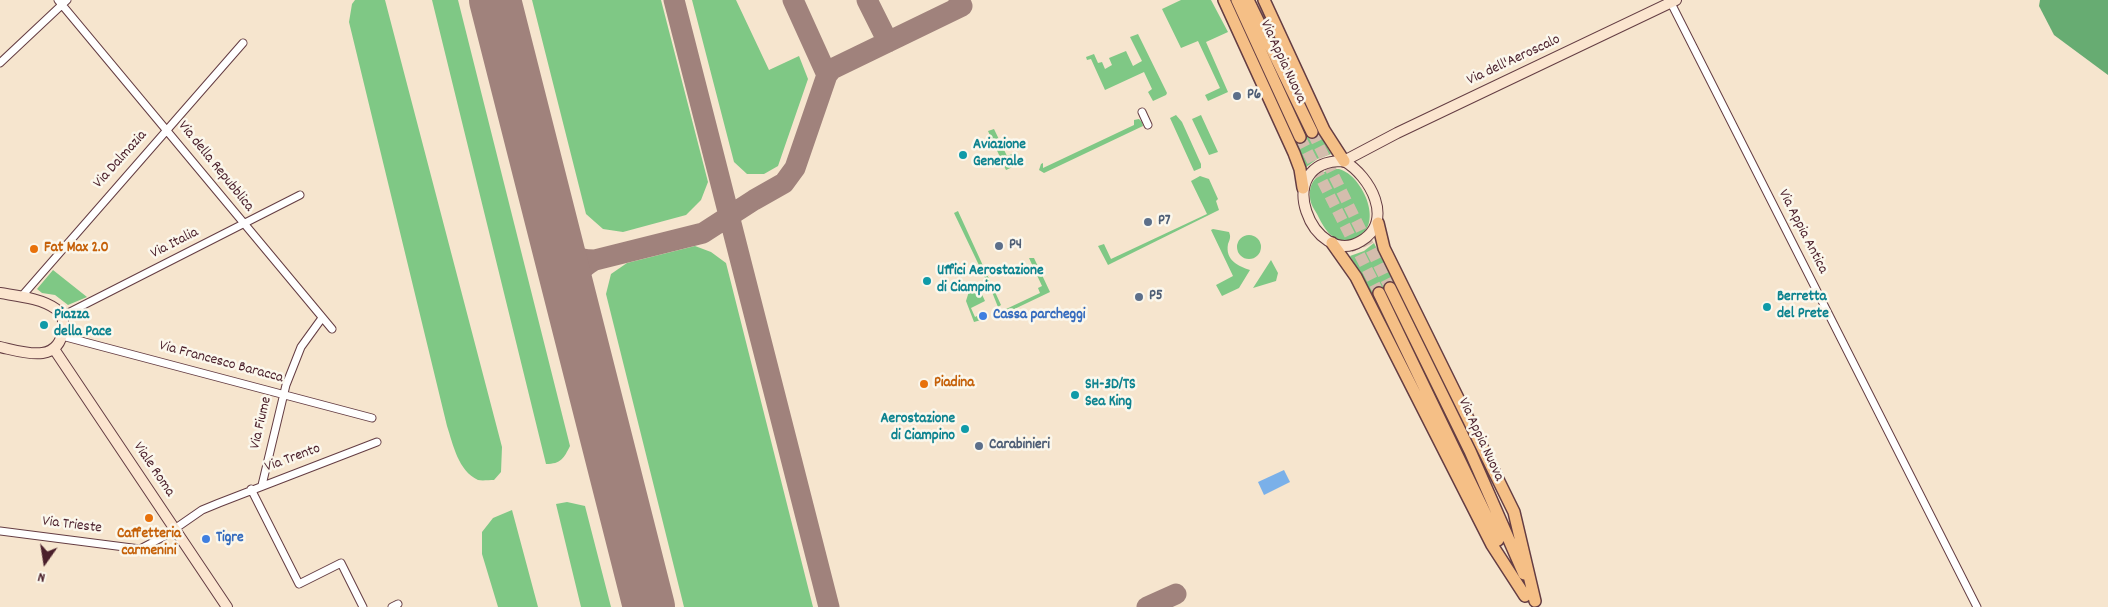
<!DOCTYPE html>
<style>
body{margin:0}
#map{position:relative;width:2108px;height:607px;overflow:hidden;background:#f6e5ce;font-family:Dekko,sans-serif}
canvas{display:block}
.north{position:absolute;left:20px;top:537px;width:50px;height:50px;-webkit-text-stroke:4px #fbf7ec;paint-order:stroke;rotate:193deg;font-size:14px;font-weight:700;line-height:20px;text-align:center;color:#4a1f2b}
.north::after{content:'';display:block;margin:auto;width:18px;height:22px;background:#4a1f2b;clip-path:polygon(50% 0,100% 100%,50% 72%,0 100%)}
</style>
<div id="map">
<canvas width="2108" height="607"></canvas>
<div class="north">N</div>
</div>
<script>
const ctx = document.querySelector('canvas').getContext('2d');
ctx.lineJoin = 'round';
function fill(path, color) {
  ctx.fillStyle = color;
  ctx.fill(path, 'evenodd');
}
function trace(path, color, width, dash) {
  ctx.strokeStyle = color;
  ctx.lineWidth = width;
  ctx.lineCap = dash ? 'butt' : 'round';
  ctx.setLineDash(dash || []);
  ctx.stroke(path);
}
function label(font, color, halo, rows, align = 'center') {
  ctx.font = font + ' Dekko,sans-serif';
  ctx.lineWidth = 5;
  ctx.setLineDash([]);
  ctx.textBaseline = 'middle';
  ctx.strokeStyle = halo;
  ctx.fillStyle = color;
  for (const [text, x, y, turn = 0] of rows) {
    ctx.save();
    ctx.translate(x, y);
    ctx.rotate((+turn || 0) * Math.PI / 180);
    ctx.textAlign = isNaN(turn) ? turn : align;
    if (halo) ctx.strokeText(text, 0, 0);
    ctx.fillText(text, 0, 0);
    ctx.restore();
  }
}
const green = new Path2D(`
 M355 0H385L502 447 501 472 494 480C489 480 482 481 478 480 458 471 453 444 447 426L349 22 352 4Z
 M432 0H458L570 446C564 458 561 464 546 464Z
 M532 0H661L708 182 701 200 686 215 623 232 603 229 586 214Z
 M692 0H736L769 70 799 56 808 79 778 166 764 174H747L734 162Z
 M1181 0H1211L1228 32 1206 42 1228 92 1208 101 1205 95 1220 88 1198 41 1181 48 1162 9Z
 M1138 34 1167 93 1166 95 1153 101 1148 92 1152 89 1144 72 1105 90 1091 59 1087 60 1086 57 1094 54 1098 63 1102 62 1105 69 1112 65 1109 58 1126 51 1133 66 1142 61 1130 37Z
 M1176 115 1182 122 1201 164V168L1194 171 1170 118Z
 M1201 115 1218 152 1209 155 1192 119Z
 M1139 119 1142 122 1143 126 1044 173 1039 170 1041 164 1043 163V168L1134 125V120Z
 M994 129 1007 156 1012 154 1017 165 1006 170 988 131Z
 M1318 132 1331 154 1317 159 1305 168 1295 143Z
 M1339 169C1363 175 1387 229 1353 239 1333 245 1325 230 1317 214 1314 209 1310 203 1310 197 1308 179 1323 169 1339 169Z
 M1200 176 1209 179 1218 199 1216 201 1219 210 1108 265 1098 246 1104 244 1111 259 1207 214 1191 181Z
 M958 211 1001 305 998 307 992 292 993 291 989 282H987L954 213Z
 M1213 229 1229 232C1231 237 1230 239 1228 244 1225 260 1238 266 1250 270L1239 288 1222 296 1216 285 1233 276 1211 230Z
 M1237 247a12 12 0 1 1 24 0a12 12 0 1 1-24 0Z
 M1374 243 1395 285 1373 296 1350 256 1364 251Z
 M695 246 711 252 726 263 813 607H684L606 294 611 274 627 263Z
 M1029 258H1034L1050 292 1004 314 1000 310H1004L1040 293 1038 288 1042 286Z
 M1271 260 1278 273 1276 281 1253 288Z
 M53 270 87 297 68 305 55 295 42 293 37 289Z
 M974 285 978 286 985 301 971 308 975 317 979 315 981 320 974 322 966 301 970 288Z
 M567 502 585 506 611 607H581L556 504Z
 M512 510 538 607H498L482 554V532L493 518Z`);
const forest = new Path2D(`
 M2040 0H2108V75L2054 35 2039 6Z`);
const water = new Path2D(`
 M1284 470 1290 482 1264 495 1258 482Z`);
const taxiway = new Path2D(`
 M674 0 829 607
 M793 0 827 75
 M867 0 888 42
 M553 227C562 250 569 260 595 260
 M573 307C570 285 574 271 595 260L703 233 754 200 784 183 795 168 827 75 832 69 962 6 959 0
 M1147 607 1176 594`);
const runway = new Path2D(`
 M495 0 649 607`);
const primaryTunnel = new Path2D(`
 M1312 132 1390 288
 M1300 137 1379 293`);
const street = new Path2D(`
 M58 0 332 329
 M1671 3 1977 607
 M0 63 67 0
 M1142 112 1148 125
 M21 297 243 43
 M62 316 300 195
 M62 336 372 418
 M262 485 286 385 301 347 322 318
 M251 489 299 584 341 563 363 607
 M0 531 140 549 163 537 202 510 219 503 377 442
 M392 607 398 604`);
const secondary = new Path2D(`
 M1344 161 1397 133 1676 0
 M1344 161C1370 176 1395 221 1361 241 1314 270 1268 160 1344 161Z
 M0 293C17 296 41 298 56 309 63 314 64 321 63 329 59 365 23 352 0 347
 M54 349 227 607`);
const primary = new Path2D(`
 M1224 0 1294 153 1300 169 1303 188
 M1237 0 1300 137
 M1248 0 1312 132
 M1264 0 1324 130 1344 161
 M1378 223 1384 248 1514 512 1535 601
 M1332 243 1356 277 1492 545 1525 596
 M1390 288 1470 451 1524 574
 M1379 293 1498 540`);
const markers = [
 [1237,96,5,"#5c6f8a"],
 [963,155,5,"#0f9aa8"],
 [1148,222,5,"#5c6f8a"],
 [999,246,5,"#5c6f8a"],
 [34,249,5,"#e8710a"],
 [927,281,5,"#0f9aa8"],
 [1139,297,5,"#5c6f8a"],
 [1767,307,5,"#0f9aa8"],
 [983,316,5,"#3f7fe0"],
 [44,325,5,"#0f9aa8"],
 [924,384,5,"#e8710a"],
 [1075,395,5,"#0f9aa8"],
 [965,429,5,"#0f9aa8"],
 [979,446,5,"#5c6f8a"],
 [149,518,5,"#e8710a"],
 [206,539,5,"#3f7fe0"]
];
const streetNames = [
 ["Via dell'Aeroscalo",1514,61,-25],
 ["Via Appia Nuova",1282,62,65],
 ["Via Dalmazia",121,160,-48],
 ["Via della Repubblica",215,167,51],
 ["Via Appia Antica",1802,232,63],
 ["Via Italia",175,244,-27],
 ["Via Francesco Baracca",221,363,15],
 ["Via Fiume",262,423,-77],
 ["Via Appia Nuova",1480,440,65],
 ["Via Trento",293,459,-20],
 ["Viale Roma",153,470,56],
 ["Via Trieste",72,526,7]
];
const serviceNames = [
 ["P6",1247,96],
 ["P7",1158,222],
 ["P4",1009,246],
 ["P5",1149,297],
 ["Carabinieri",989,446]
];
const cultureNames = [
 ["Aviazione",973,146],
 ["Generale",973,163],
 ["Uffici Aerostazione",937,272],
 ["di Ciampino",937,289],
 ["Berretta",1777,298],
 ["del Prete",1777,315],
 ["Piazza",54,316],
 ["della Pace",54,333],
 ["SH-3D/TS",1085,386],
 ["Sea King",1085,403],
 ["Aerostazione",955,420,"right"],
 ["di Ciampino",955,437,"right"]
];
const foodNames = [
 ["Fat Max 2.0",44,249],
 ["Piadina",934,384],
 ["Caffetteria",149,535,"center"],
 ["carmenini",149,552,"center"]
];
const shopNames = [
 ["Cassa parcheggi",993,316],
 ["Tigre",216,539]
];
fill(green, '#7fc885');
fill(forest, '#67ac72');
fill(water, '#7ab0e9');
trace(taxiway, '#a0827c', 21);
trace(runway, '#a0827c', 52);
trace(primaryTunnel, '#d4bdad', 11, [11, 5.5]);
trace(street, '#643d43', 9);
trace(secondary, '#643d43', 12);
trace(primary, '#643d43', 14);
trace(street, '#fff', 7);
trace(secondary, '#fbe5cf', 10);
trace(primary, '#f5bf86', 11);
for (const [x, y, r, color] of markers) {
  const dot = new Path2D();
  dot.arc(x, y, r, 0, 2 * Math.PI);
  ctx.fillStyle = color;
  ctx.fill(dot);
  trace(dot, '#fbf7ec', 2);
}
label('15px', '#4a1f2b', '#fbf7ec', streetNames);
label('bold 15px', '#4e5e75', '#fbf7ec', serviceNames, 'left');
label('bold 15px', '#0d838f', '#fbf7ec', cultureNames, 'left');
label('bold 15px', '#c56008', '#fbf7ec', foodNames, 'left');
label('bold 15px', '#366cbe', '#fbf7ec', shopNames, 'left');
</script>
